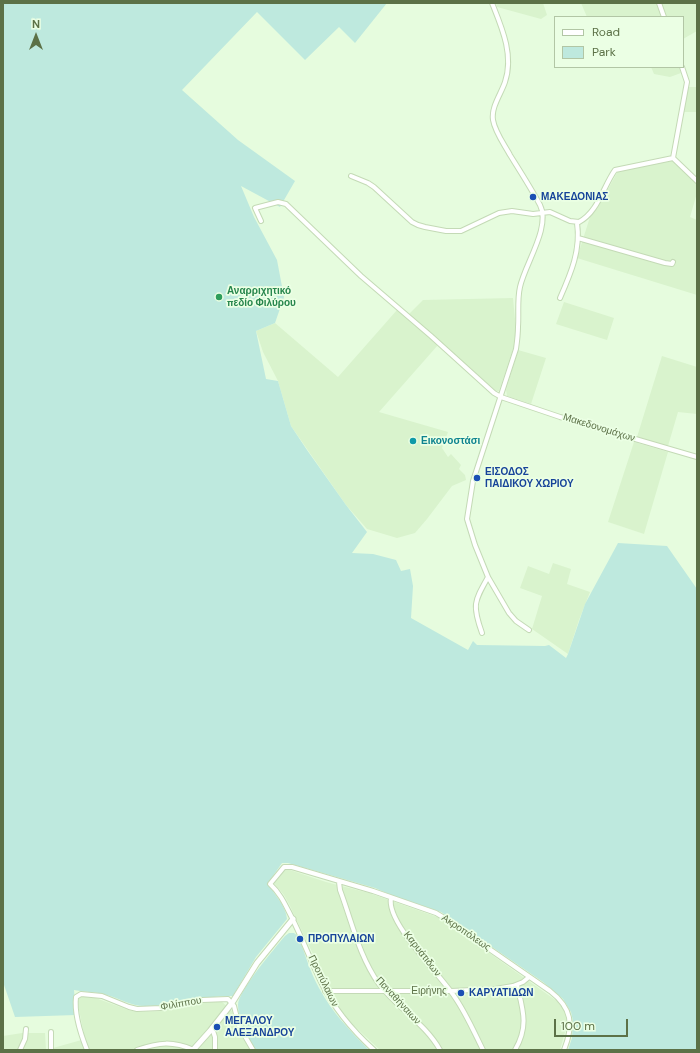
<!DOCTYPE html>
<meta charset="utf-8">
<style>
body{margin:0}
#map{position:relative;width:700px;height:1053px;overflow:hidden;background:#e6fcde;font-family:"DM Sans",sans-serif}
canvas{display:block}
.frame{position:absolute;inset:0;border:4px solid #5c7147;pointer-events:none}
.legend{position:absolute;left:554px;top:16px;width:130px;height:52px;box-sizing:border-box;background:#ebffe4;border:1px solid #b2c6a5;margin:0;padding:5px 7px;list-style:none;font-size:12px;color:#5c7147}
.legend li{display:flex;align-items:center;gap:8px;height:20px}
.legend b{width:20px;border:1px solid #b2c6a5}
.north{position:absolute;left:16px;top:16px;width:40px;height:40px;-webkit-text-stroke:3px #ebffe4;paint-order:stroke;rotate:0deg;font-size:11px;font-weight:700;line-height:16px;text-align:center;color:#5c7147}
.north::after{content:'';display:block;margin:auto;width:14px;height:18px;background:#5c7147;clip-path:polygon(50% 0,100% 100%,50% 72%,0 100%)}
.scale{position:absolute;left:554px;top:1019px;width:74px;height:18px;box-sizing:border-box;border:2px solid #5c7147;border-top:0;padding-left:5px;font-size:12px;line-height:14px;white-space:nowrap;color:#5c7147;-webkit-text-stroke:3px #ebffe4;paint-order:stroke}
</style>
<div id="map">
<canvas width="700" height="1053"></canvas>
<div class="frame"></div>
<ul class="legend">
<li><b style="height:5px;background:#fff"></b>Road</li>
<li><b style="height:11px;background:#bee9de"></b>Park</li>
</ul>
<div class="north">N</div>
<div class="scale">100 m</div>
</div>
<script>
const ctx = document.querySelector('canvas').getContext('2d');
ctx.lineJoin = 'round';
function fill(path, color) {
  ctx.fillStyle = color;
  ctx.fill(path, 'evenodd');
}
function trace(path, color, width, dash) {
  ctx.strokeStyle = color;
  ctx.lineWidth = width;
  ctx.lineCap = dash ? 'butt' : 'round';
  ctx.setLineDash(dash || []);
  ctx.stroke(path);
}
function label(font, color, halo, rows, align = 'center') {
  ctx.font = font + ' "DM Sans",sans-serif';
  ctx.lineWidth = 3.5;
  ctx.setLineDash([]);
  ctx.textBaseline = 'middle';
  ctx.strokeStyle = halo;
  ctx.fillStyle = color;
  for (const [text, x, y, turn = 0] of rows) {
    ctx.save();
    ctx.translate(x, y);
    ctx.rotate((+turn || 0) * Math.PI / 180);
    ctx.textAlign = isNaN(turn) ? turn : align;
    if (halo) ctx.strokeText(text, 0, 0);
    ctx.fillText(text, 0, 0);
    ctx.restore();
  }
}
const residential = new Path2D(`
 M496 3H543L547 15 541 19 497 7Z
 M581 3H697V31L683 39V17H587Z
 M651 67H679L681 73 670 77 654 74Z
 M688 87H697V112H684Z
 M672 160 697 183V193L690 217 697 220V295L577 258 590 217 597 209 618 171Z
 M513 298 516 330 515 343 499 391H496L409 314 423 300Z
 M564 302 614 318 607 340 556 324Z
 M397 310 438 345 379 412 448 432 442 448 448 457 451 454 461 465 459 469 465 475 466 480 452 486 427 519 415 533 397 538 367 529 346 505 291 426 278 381 263 352 256 331 275 323 338 377Z
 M518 350 546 358 531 404 507 396 506 390Z
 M662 356 697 367V414L678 412 668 446 637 437Z
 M634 442 668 452 644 534 608 522Z
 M553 563 571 569 567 584 590 592 579 620 568 654 532 629 542 596 520 588 528 566 549 574Z
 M284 868 326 882 369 893 440 918 561 1004 567 1014V1025L560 1050H380L350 1022 339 1008 334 998 290 906 284 895 274 883Z
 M81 996 93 997 131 1011 142 1012 163 1011 193 1003 221 1001 232 1011 236 1027 250 1050H3V1036L22 1033H45L46 1050 85 1039 78 1005V999Z`);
const green = new Path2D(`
 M3 3H387L355 43 339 27 305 60 257 12 182 90 238 140 295 181 280 207 241 186 254 217 277 260 284 297 275 323 256 331 266 379 278 381 291 426 307 450 346 505 367 532 352 553 373 554 396 560 401 571 410 569 413 586 411 618 468 650 473 641 477 645 545 646 549 645 566 658 568 654 585 604 618 543 667 546 697 589V1050H568L572 1038 573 1021 571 1012 563 999 543 982 441 912 391 895 375 888 288 863H282L268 883C274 895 286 905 287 919L256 957 233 996C203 995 175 1006 145 1006 130 1006 119 998 104 994 95 992 84 992 74 990L76 1015 15 1017 3 982Z
 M289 933H294L298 936C305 953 310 972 319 988 332 1012 350 1031 369 1050H256C247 1036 238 1022 238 1005 238 991 275 948 285 936Z`);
const minor = new Path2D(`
 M492 3C502 28 514 55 505 82 501 94 491 107 493 120 495 132 504 144 510 155 520 171 531 188 540 205 551 227 525 264 520 287 517 300 519 314 518 327 518 334 517 342 516 349L473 481 467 519 475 545 488 577 509 613 516 621 529 630
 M659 3 664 17
 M673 158 687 82 682 67
 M351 176 368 183 374 187 412 222 418 225 425 227 446 231H461L499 213 512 211 533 214 550 212 570 221 579 222C598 212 603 187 615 170L673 158 697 181
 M261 221 255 208 278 202 286 204 361 276 431 336 494 393 501 397 560 417 697 457
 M578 238 665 263 672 264 673 262
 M560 298C571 273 581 250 577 223
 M482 633C472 605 474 602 488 577
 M339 882 340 890C352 922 359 956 379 984 397 1008 425 1023 440 1050
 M391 898C386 923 440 974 454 996 466 1013 474 1032 483 1050
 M325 991H451L495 989 513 986 523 982 529 977
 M212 1028 215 1037V1050
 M51 1032V1050
 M20 1050 25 1039 26 1029
 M87 1050C81 1035 74 1014 76 997L81 994 102 996 129 1007 137 1009 161 1008 202 1000 228 999 234 1006 239 1026 253 1050
 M137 1050C159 1042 173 1041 194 1050
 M374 1050C352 1030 334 1009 321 982 310 959 301 935 289 912 284 902 279 892 270 884L284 867H292L373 891 436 913 446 919 550 991C572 1008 574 1025 564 1050
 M515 1050C529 1026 523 1010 517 985`);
const tertiary = new Path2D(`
 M193 1050 210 1031 232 1003 257 963 293 919`);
const markers = [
 [533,197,4,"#1a4fb4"],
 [219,297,4,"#2e9e5b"],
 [413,441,4,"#0f9aa8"],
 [477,478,4,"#1a4fb4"],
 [300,939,4,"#1a4fb4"],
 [461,993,4,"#1a4fb4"],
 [217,1027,4,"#1a4fb4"]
];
const transitNames = [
 ["ΜΑΚΕΔΟΝΙΑΣ",541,197],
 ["ΕΙΣΟΔΟΣ",485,472],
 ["ΠΑΙΔΙΚΟΥ ΧΩΡΙΟΥ",485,484],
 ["ΠΡΟΠΥΛΑΙΩΝ",308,939],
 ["ΚΑΡΥΑΤΙΔΩΝ",469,993],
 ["ΜΕΓΑΛΟΥ",225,1021],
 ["ΑΛΕΞΑΝΔΡΟΥ",225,1033]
];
const leisureNames = [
 ["Αναρριχητικό",227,291],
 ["πεδίο Φιλύρου",227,303]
];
const streetNames = [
 ["Μακεδονομάχων",599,428,17],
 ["Ακροπόλεως",466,933,34],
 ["Καρυάτιδων",422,954,52],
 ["Προπύλαιων",323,981,64],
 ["Ειρήνης",429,991],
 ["Παναθήναιων",398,1001,47],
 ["Φιλίππου",181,1004,-10]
];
const cultureNames = [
 ["Εικονοστάσι",421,441]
];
fill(residential, '#d9f3cd');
fill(green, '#bee9de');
trace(minor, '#c4dab6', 6);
trace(tertiary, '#c4dab6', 7);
trace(minor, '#fff', 4);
trace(tertiary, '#fff', 5);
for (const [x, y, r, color] of markers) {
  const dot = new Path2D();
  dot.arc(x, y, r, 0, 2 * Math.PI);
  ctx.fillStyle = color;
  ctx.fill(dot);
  trace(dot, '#ebffe4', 1.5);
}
label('bold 10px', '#164399', '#ebffe4', transitNames, 'left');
label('bold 10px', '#27864d', '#ebffe4', leisureNames, 'left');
label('10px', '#5c7147', '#ebffe4', streetNames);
label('bold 10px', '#0d838f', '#ebffe4', cultureNames, 'left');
</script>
